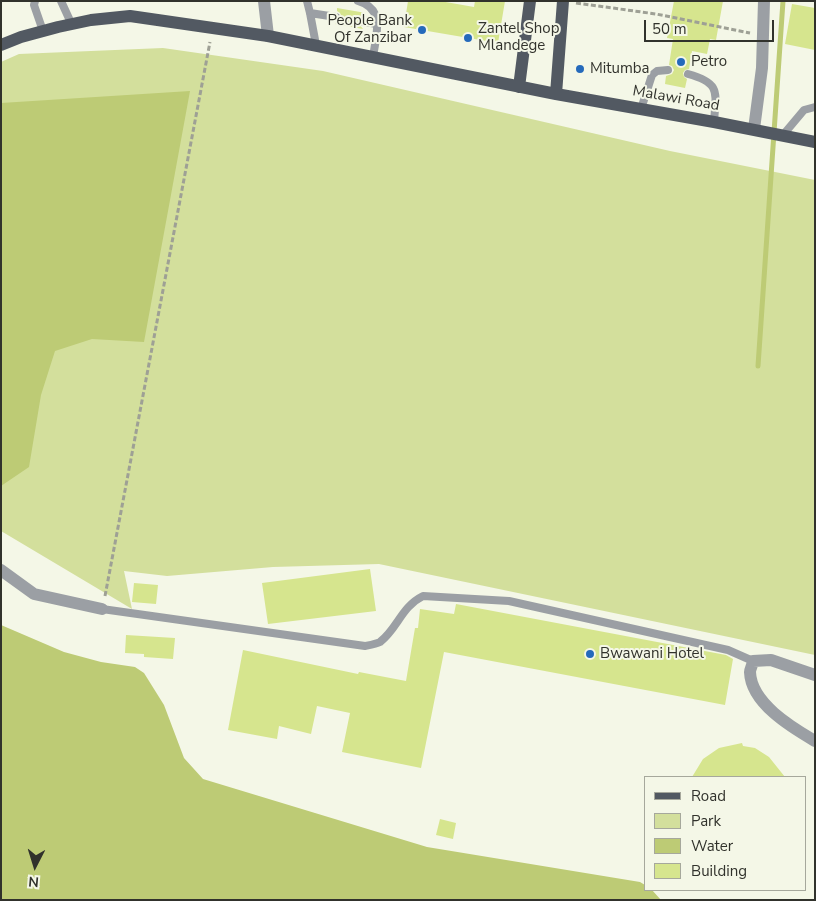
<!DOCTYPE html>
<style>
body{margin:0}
#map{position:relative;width:816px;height:901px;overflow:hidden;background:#f4f7e7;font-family:"Nunito Sans",sans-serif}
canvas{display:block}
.frame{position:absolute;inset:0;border:2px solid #31322c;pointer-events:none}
.legend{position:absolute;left:644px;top:776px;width:162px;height:115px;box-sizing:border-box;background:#f4f7e7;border:1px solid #a6a89c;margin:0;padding:6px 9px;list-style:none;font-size:15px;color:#31322c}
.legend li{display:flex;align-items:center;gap:10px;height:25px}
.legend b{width:25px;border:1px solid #a6a89c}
.north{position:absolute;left:10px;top:841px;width:50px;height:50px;-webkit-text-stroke:4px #f4f7e7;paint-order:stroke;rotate:185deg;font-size:14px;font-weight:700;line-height:20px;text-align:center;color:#31322c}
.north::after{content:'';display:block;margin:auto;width:18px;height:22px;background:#31322c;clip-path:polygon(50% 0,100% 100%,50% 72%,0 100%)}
.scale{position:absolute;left:644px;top:20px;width:130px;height:22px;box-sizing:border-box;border:2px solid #31322c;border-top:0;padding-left:6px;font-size:15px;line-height:18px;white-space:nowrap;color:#31322c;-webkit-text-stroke:4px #f4f7e7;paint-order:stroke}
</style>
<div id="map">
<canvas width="816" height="901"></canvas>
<div class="frame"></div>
<ul class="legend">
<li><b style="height:6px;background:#525962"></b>Road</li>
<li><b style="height:14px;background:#d3df9c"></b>Park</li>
<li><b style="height:14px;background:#bdcb75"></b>Water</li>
<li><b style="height:14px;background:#d6e58e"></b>Building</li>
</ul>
<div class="north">N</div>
<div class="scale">50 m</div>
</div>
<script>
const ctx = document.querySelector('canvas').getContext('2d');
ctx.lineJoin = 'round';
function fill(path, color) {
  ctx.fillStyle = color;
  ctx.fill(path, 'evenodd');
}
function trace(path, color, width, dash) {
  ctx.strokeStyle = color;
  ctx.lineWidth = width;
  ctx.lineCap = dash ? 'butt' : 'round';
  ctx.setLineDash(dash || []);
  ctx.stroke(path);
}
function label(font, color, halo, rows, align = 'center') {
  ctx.font = font + ' "Nunito Sans",sans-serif';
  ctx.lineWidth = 4;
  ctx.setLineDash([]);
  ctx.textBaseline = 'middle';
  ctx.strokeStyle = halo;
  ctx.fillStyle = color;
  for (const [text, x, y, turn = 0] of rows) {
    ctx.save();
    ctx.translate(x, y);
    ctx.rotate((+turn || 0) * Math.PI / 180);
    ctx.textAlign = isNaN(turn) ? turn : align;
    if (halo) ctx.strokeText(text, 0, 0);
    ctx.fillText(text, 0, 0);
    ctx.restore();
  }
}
const green = new Path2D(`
 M163 48 323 71 670 151 815 180V655L379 564 273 567 167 576 124 571 132 609 1 531V62L19 54Z`);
const water = new Path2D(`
 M190 91 144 342 92 339 55 351 41 395 29 467 1 486V103Z
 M1 625 64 652 101 662 135 667 144 673 164 705 184 758 203 779 427 847 640 882 645 885V890H652L661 900H1Z`);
const stream = new Path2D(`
 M758 366 783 1`);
const building = new Path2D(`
 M408 1H440L474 7 475 1H505L498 43 404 27Z
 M674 1H723L716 40 710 39 707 54 692 51 689 69 685 70 683 73 684 77 687 79 685 88 665 84 666 76 672 74 674 70 672 66 669 65 673 39 667 38Z
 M792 4 815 8V50L785 44Z
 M337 8 366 13 365 16 362 17 359 21V24L363 29 335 24 340 21 342 17 340 13 337 11Z
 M370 569 376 611 268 624 262 583Z
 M134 583 158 585 156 604 132 602Z
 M456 604 726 655 733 659 725 705 444 652 421 768 342 752 350 713 317 706 311 734 279 726 277 739 228 730 243 650 358 674 359 672 406 681 415 628H418L420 609 454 614Z
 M126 635 175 638 173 659 144 657V654L125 653Z
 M742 743 743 746 755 748 769 757 785 777H692L703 759 719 748Z
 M440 819 456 823 453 839 436 835Z`);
const path = new Path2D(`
 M576 3 656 14 750 33
 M105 596 210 42`);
const lane = new Path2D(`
 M35 1 34 5 43 31
 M61 1 72 25
 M307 1 310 13 316 45
 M358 1C386 9 376 35 373 57
 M310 13 336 17
 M364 22 377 24
 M688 74C721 83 716 92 714 122
 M641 109 652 75 657 71 668 70
 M783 135 804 110 815 107
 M102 609 365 646C370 645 376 644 380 642 398 628 401 607 423 596L509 601 728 650 753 661`);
const street = new Path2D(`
 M264 1 268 36
 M754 129 762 68 764 1
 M1 570 34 594 102 609
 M815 675 771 660 753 661C753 664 750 669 750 672 751 703 791 727 815 741`);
const primary = new Path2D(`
 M1 45 21 37 58 27 91 20 130 16 268 36 556 94 714 122 815 142
 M519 87 530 1
 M556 94 563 1`);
const markers = [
 [422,30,5,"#256abb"],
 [468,38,5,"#256abb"],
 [681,62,5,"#256abb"],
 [580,69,5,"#256abb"],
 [590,654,5,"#256abb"]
];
const poiNames = [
 ["People Bank",412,21,"right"],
 ["Of Zanzibar",412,38,"right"],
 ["Zantel Shop",478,29],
 ["Mlandege",478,46],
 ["Petro",691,62],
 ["Mitumba",590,69],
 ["Bwawani Hotel",600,654]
];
const streetNames = [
 ["Malawi Road",676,99,10]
];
fill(green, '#d3df9c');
fill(water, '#bdcb75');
trace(stream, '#bdcb75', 5);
fill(building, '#d6e58e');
trace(path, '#9ea095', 3, [5, 2.5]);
trace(lane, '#9b9fa4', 8);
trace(street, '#9b9fa4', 12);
trace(primary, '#525962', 12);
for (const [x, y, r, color] of markers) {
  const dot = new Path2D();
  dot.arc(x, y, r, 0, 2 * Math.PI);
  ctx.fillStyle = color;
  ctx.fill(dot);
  trace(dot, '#f4f7e7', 2);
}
label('15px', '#31322c', '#f4f7e7', poiNames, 'left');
label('15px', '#31322c', '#f4f7e7', streetNames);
</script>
